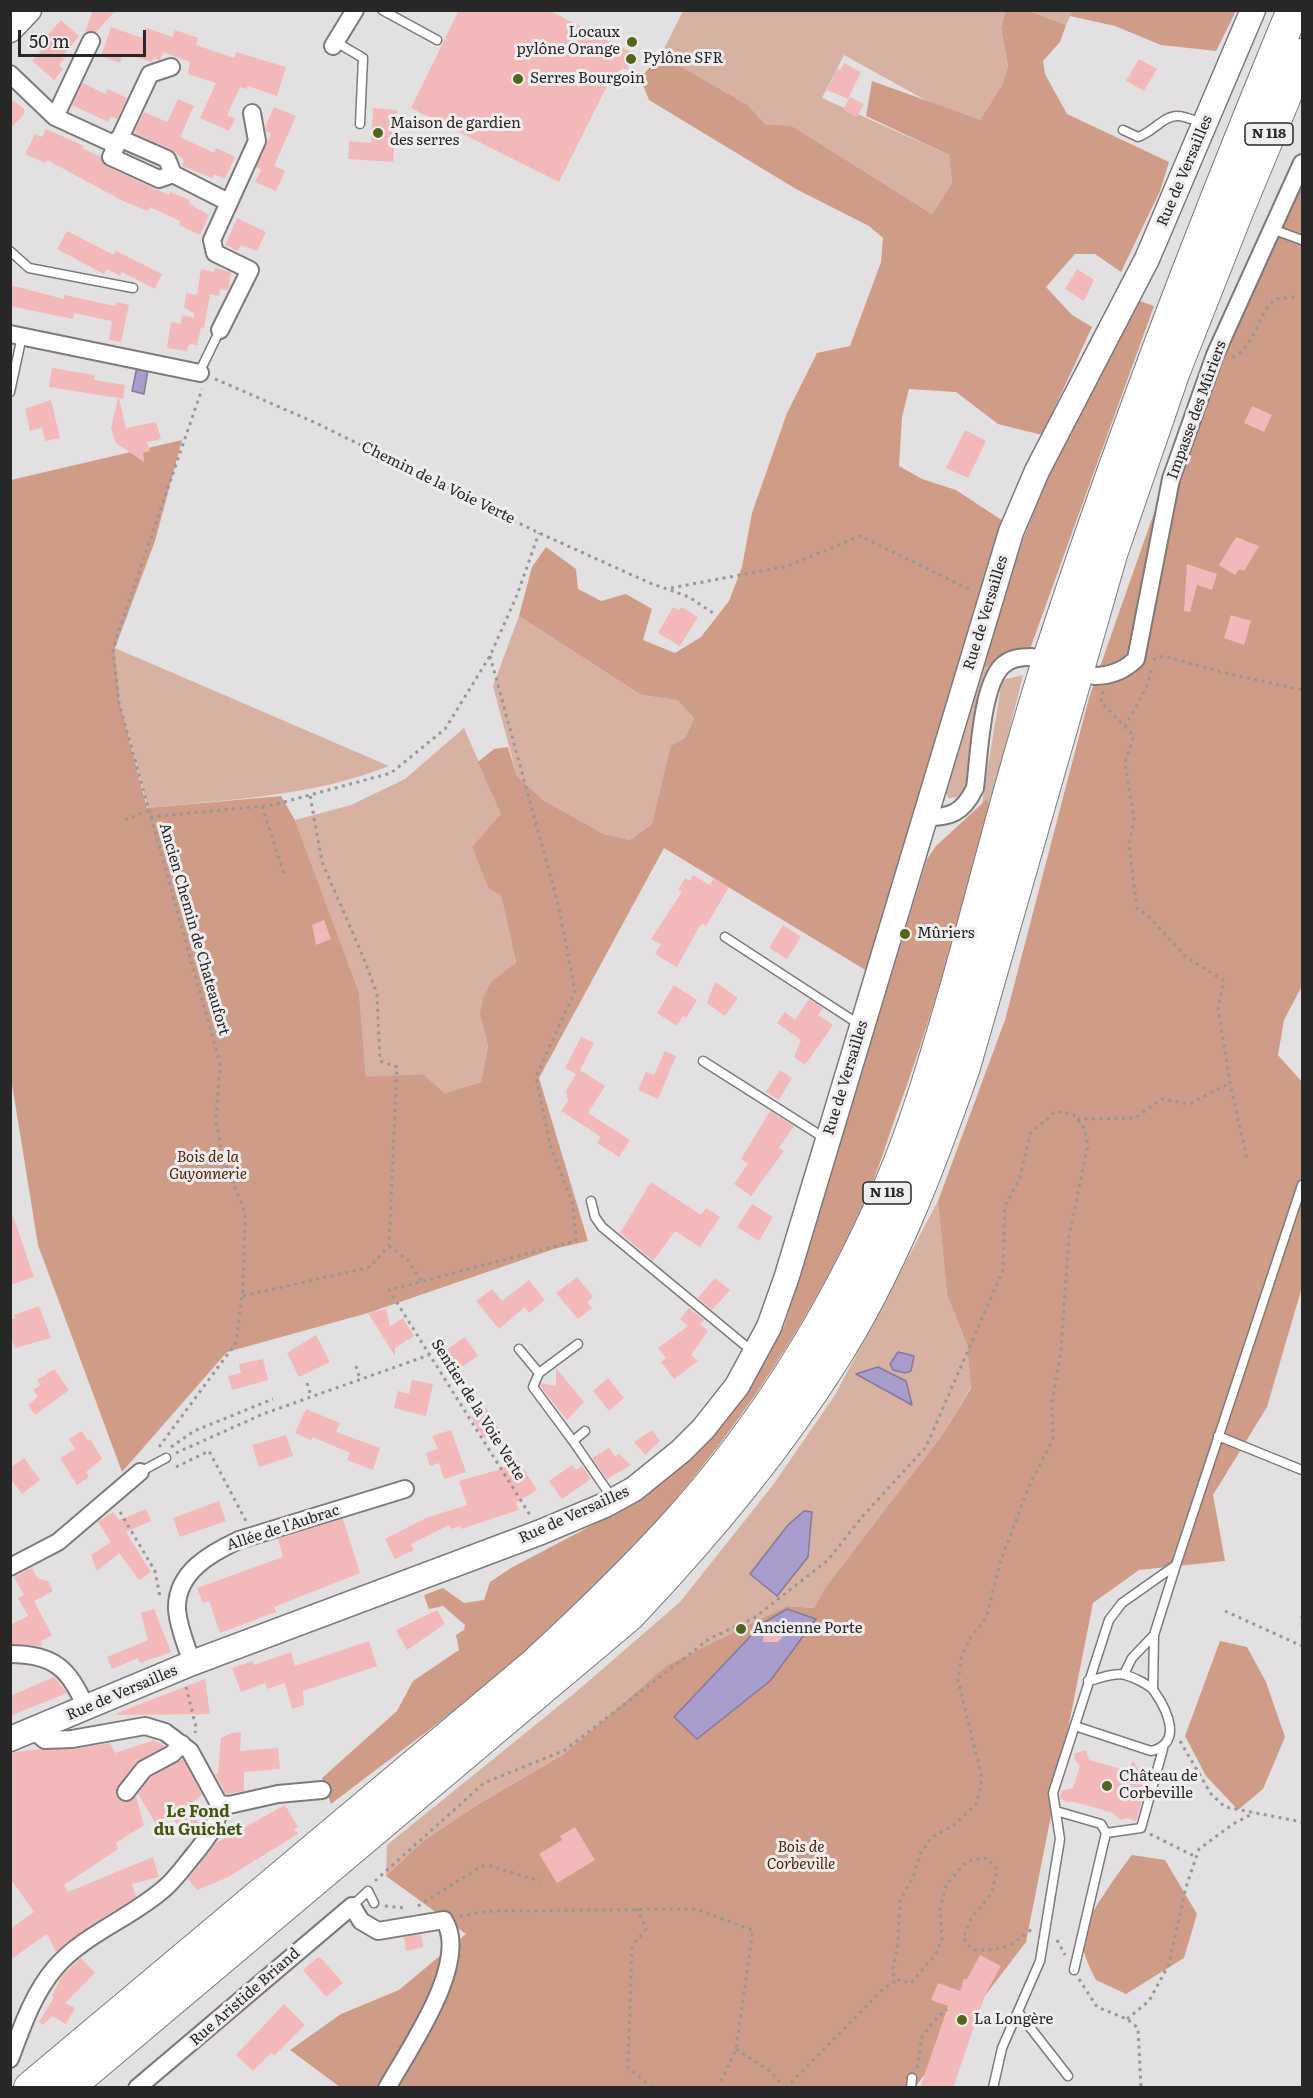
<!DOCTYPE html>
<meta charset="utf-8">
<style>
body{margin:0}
#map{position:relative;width:1313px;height:2098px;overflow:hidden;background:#e3e0e1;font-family:Literata,serif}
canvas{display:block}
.frame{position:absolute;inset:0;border:12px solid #282727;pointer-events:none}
.scale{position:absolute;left:18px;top:30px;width:128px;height:27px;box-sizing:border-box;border:3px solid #282727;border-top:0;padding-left:8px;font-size:18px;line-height:21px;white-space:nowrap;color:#282727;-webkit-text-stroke:4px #f0edee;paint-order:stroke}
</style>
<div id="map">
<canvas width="1313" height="2098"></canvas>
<div class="frame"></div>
<div class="scale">50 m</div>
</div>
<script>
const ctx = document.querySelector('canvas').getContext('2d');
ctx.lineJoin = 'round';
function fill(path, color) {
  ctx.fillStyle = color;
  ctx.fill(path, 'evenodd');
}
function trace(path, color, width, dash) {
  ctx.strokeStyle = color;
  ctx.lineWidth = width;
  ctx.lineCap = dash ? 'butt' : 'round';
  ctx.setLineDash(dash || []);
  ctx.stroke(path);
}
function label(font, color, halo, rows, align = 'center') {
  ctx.font = font + ' Literata,serif';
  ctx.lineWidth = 6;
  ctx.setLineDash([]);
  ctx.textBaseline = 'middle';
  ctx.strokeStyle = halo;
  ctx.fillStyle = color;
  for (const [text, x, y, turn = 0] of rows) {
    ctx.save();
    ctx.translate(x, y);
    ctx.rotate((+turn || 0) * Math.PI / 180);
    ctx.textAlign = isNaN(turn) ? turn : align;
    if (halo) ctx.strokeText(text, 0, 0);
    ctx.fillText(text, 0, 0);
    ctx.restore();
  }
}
const green = new Path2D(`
 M1005 10 1001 28 1008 66 1002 85 980 120 954 116 844 55 822 98 949 155 952 183 932 214 792 126 765 124 748 105 661 55 683 11Z
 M1029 11H1073L1066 25Z
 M519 616 641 695 677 700 694 718 661 791 652 824 630 840 604 834 543 800 517 776 493 686Z
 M115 648 389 766C311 797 230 799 148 808L120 703Z
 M994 660 984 685 968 786 959 797 949 798 945 792 947 779 980 671Z
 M1023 675 990 808 982 804 1002 680Z
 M464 728 502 814 501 894 516 964 492 981 480 1015 488 1046 481 1082 445 1093 423 1074 366 1078 359 992 295 820 351 805 405 779Z
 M938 1201 947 1295 967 1345 971 1387 943 1434 824 1589 814 1608 787 1606 667 1665 564 1754 477 1805 423 1841 386 1876 387 1845 576 1692 680 1602 773 1485 835 1395Z`);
const forest = new Path2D(`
 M1073 10H1236V11L1216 51 1161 45 1115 26 1070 16Z
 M1005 11H1029L1066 25 1060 42 1043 61 1045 74 1067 114 1169 162 1160 191 1121 272 1095 254H1075L1046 287 1072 315 1092 327 1042 435 998 424 956 392 909 389 902 417 899 466 922 479 956 490 1003 521 867 971 664 848 539 1078 588 1241 554 1249 368 1313 227 1352 122 1472 38 1245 11 1078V480L182 440 155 541 115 648 120 703 147 808 281 796 295 820 359 992 366 1077 423 1074 445 1093 481 1082 488 1046 480 1015 483 997 492 981 516 963 501 895 489 889 472 847 501 814 478 762 494 749 508 747 517 776 543 800 604 834 630 840 652 824 671 746 685 738 694 718 677 700 641 695 519 616 532 567 546 547 576 569 578 589 601 601 626 594 652 609 643 640 675 653 701 637 729 601 742 567 752 513 787 413 817 353 850 346 881 262 883 238 869 226 796 189 649 100 640 78 661 55 748 105 765 124 792 126 932 214 952 183 949 155 866 116 872 81 980 120 1002 85 1008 66 1001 28Z
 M1302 187V986L1284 1020 1278 1055 1302 1082V1287L1267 1407 1213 1495 1225 1561 1139 1570 1093 1603 1026 1942 915 2087H340L290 2050 341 2014 399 1990 466 1934 386 1876 423 1841 477 1805 564 1754 667 1665 787 1606 814 1608 824 1589 943 1434 971 1388 967 1345 947 1295 938 1201 1005 1020 1089 698 1207 362 1295 195Z
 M1140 301 1154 306 1030 649 1006 653 980 671 1003 590 1053 464Z
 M987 799 990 808C961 914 932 1019 894 1121 884 1150 875 1180 862 1208 790 1362 693 1493 571 1611 497 1682 412 1742 331 1804L322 1778 397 1711 413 1681 459 1650 456 1635 464 1630 465 1625 443 1606 429 1609 424 1595 443 1588 464 1603 484 1600 490 1582 511 1568 640 1500 712 1438 784 1327 927 859 936 846Z
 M1220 1641 1247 1647 1266 1682 1285 1737 1263 1789 1238 1810 1206 1776 1185 1736Z
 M1132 1855 1165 1860 1197 1914 1184 1958 1126 1994 1096 1980C1089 1966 1081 1952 1083 1935 1084 1920 1121 1869 1132 1855Z`);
const water = new Path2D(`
 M137 367 148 370 144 394 132 391Z
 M898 1352 914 1356 911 1371 905 1373 893 1370 890 1364Z
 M878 1367 906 1381 912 1405 856 1374Z
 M804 1511 812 1512 808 1557 777 1596 750 1574 788 1525Z
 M787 1609 816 1619 770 1681 697 1739 674 1717 763 1623Z`);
const building = new Path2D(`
 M93 10H116L96 32 85 33Z
 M459 10H548L631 52 634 57 627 70 623 68 611 78 559 182 411 108Z
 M61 20 79 36 62 57 64 59 59 65 63 69 54 80 32 61 51 39 47 36Z
 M111 27 142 38 146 28 173 37 175 30 198 38 196 45 234 58 236 52 286 67 277 96 248 86 247 89 240 87 227 115 235 119 229 131 200 118 216 83 188 74 190 62 163 52 160 60 153 58 152 62 132 56 131 58 122 55 120 63 101 56Z
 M1139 59 1157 69 1144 91 1126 81Z
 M844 63 861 72 848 99 827 90 837 69 840 70Z
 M83 83 105 94 108 89 127 98 117 119 111 116 108 122 72 105Z
 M850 97 864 104 857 117 843 110Z
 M10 98 24 109V114L10 129Z
 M178 99 194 106 180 137 214 153 216 148 235 157 225 179 214 174 212 178 182 166 184 160 171 149 134 133 144 112 167 122Z
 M274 107 296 116 274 166 285 171 276 191 255 182 261 170 256 167 271 134 266 131 265 127Z
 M373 108 397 110 393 162 348 159 349 141 371 143Z
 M46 129 84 146 82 148 101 157 106 166 122 174 169 195 170 192 190 200 189 202 196 208 209 215 200 235 179 225 180 221 150 207 148 211 125 202 47 160 45 163 25 154 35 134 42 137Z
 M237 218 266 232 257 251 241 245 238 251 225 245Z
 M67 231 114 255 116 251 162 274 155 289 122 272 120 276 107 269 104 274 57 249Z
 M215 268 231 272 228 290 220 289 219 296 210 294 204 328 201 327 197 345 190 344 186 351 167 348 171 322 181 324 182 315 194 318V313L184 308 186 293 197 295 201 269 214 272Z
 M1077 269 1094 280 1084 301 1065 289Z
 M10 285 64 299V295L115 306 116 302 129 305 121 342 109 340 112 321 74 313 73 319 10 306Z
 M52 368 95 375 94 380 125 385 123 399 119 398 126 428 156 422 161 439 147 442 150 451 143 453 144 462 116 443 111 428 118 398 49 387Z
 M51 400 60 438 45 441 42 428 30 431 25 409Z
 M1252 406 1272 415 1264 432 1244 423Z
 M965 430 986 441 968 478 946 468Z
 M1236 537 1259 546 1244 571 1239 569 1235 575 1219 565Z
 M1187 564 1217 574 1212 590 1197 585 1190 612 1184 611Z
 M673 607 679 610 681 607 698 617 680 646 658 633Z
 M1231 615 1251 621 1244 645 1224 638Z
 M693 875 710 885 714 878 729 887 706 926 702 924 699 927 677 967 655 954 661 944 651 939 682 892 678 890 685 878 690 881Z
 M324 920 331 939 316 945 312 925Z
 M783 925 801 937 787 959 769 948Z
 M715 982 738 998 725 1016 707 1003Z
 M674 985 697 1000 686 1018 683 1016 677 1026 657 1013Z
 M809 999 823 1008 818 1015 833 1025 805 1065 794 1057 801 1040 777 1023 785 1012 795 1020Z
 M581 1037 594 1043 580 1070 605 1086 588 1113 630 1140 619 1157 597 1143 601 1137 561 1111 568 1101 566 1091 576 1074 565 1068Z
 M665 1051 676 1056 658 1099 638 1090 646 1072 654 1075Z
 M780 1070 792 1078 779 1100 766 1092Z
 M770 1111 794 1126 779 1148 784 1151 751 1196 734 1184 748 1164 741 1159Z
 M651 1182 701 1215 706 1208 720 1217 700 1247 675 1231 653 1261 620 1233Z
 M752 1204 773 1217 759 1241 737 1227Z
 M10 1216H13L34 1277 10 1285Z
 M577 1277 593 1297 587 1302 592 1308 578 1319 556 1293Z
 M715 1278 730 1290 712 1310 698 1298Z
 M529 1280 545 1300 529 1313 525 1307 499 1329 476 1301 492 1289 502 1301Z
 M39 1306 51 1338 15 1348 10 1335V1320L15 1318 14 1315Z
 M689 1308 704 1320 700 1324 708 1331 691 1355 698 1361 674 1379 661 1362 666 1358 658 1348 688 1326 680 1319Z
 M386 1309 390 1326 403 1318 414 1336 395 1348V1356L368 1313Z
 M316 1335 330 1362 299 1377 287 1353Z
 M465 1337 478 1356 459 1369 446 1350Z
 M263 1359 268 1380 232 1390 228 1376 241 1373 239 1364Z
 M556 1368 584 1402 567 1420 540 1386 541 1383 556 1386Z
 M54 1369 69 1390 35 1415 28 1405 38 1397 33 1390 41 1385 37 1380Z
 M608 1378 624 1398 609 1411 593 1391Z
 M412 1380 433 1384 426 1416 394 1408 398 1391 409 1394Z
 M486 1408 499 1429 484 1438 471 1417Z
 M306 1409 340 1423 336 1432 380 1448 373 1470 347 1460 350 1453 313 1437 311 1440 295 1433Z
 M451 1430 466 1472 444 1479 439 1463 430 1466 426 1453 438 1449 432 1436Z
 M652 1430 660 1441 645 1455 634 1442Z
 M82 1431 88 1441 90 1439 102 1459 86 1472 89 1477 77 1485 60 1458 75 1449 69 1439Z
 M286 1435 293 1456 259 1467 252 1445Z
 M609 1448 615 1456 619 1454 631 1465 607 1479 592 1458Z
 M24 1458 40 1480 22 1494 10 1478V1468Z
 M517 1459 537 1490 516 1503 519 1510 461 1529 460 1526 451 1529 449 1525 411 1544 414 1550 395 1559 385 1539 426 1518 467 1505 459 1481 498 1470Z
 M572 1465 576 1470 582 1466 591 1479 562 1499 549 1481Z
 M219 1501 226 1521 180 1537 173 1518Z
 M146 1509 151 1521 126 1532 151 1572 139 1580 119 1553 97 1571 91 1555 111 1542 98 1522 113 1512 119 1520Z
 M343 1519 360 1573 274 1607 276 1612 220 1633 209 1601 203 1603 197 1588 283 1557 278 1539Z
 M32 1568 37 1578 48 1581 53 1591 34 1601 52 1635 41 1641 42 1646 10 1644V1625L28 1616 18 1598 24 1595 14 1577Z
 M154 1609 171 1652 140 1663 138 1658 112 1669 107 1657 148 1640 141 1613Z
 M437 1610 445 1624 407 1650 396 1630Z
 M775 1621 784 1626 785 1634 778 1642H763L764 1627 769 1622Z
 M369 1641 377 1666 303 1691 304 1705 292 1709 285 1683 267 1689 265 1683 241 1692 232 1668 253 1661 254 1665 291 1652 295 1666Z
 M54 1677 67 1693 10 1716V1696Z
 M205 1679 210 1714 117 1715V1713Z
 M241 1732 240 1751 278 1748 280 1769 244 1772V1791L226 1794 215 1774H218L221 1738 231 1733Z
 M154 1740 165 1746 136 1762 116 1791 119 1800 124 1802 130 1801 136 1796 144 1825 116 1843 118 1849 64 1885 68 1892 153 1857 159 1877 132 1884 136 1897 88 1927 56 1952 47 1934 10 1960V1929L34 1912 10 1878V1753L41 1749H73L110 1743 115 1753Z
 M1086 1750 1089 1760 1128 1771 1133 1761 1143 1776 1148 1778 1136 1821 1126 1818 1120 1820 1113 1813 1075 1802H1066L1060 1798 1062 1791 1073 1788 1080 1766 1075 1760 1074 1754Z
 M183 1759 202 1795 186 1807 200 1824 188 1838 170 1815 156 1824 138 1794 151 1777Z
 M285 1805 298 1827 294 1829 298 1834 228 1877 197 1890 188 1879 216 1843Z
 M575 1827 595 1860 557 1883 539 1854 562 1840 560 1836Z
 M421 1934 423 1947 406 1951 404 1937Z
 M980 1955 1001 1966 985 1995 953 2088H920L948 2006 931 2000 938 1983 960 1991 964 1979H967Z
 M81 1958 95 1973 65 2003 75 2008 66 2024 52 2016 43 2025 39 2022 54 1997 52 1996 62 1976Z
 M317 1958H321L343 1983 326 1997 303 1970Z
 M284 2004 305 2025 275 2055 271 2053 253 2071 236 2055Z`);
const path = new Path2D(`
 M1232 357C1253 350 1258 314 1275 299L1297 297
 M215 379 316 423 539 533 650 583 689 597 713 613
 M671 588 788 566 860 536 973 591
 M490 656 558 904 575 991 536 1077 550 1144 573 1204 576 1241 389 1290 530 1515
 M1153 660 1163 656 1221 672 1302 690
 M1103 691 1101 702 1134 736 1125 762 1134 820 1129 845 1137 908 1150 918 1185 956 1224 981 1218 1008 1230 1083 1247 1159
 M1125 727C1135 706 1149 690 1152 666
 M262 806 284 874
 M150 817 273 805 391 773 445 729 490 656 517 595 539 533
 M125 820 147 811
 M1077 1119 1135 1118 1162 1099 1189 1104 1230 1083
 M389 1246 408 1260 422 1282
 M243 1296 370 1267 389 1246 397 1067 380 1061 377 994 364 959 322 862 310 795
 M356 1366 360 1379
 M307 1383 311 1396
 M159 1447 236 1343 243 1289 245 1212 223 1158 216 1121 220 1064 119 703 113 650 119 630 202 389
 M171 1447 194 1431 273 1399
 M176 1453 263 1414 429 1355
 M176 1467 209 1451 246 1521
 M120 1512 155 1571 160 1597
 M1225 1611 1302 1646
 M1302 1616V1625
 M186 1687 196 1727 195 1733
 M1180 1741 1211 1794 1225 1807 1302 1822
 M1150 1834 1196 1857
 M375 1881 484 1783 565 1750 709 1639 754 1618 828 1560 862 1517 926 1447 1003 1270 1005 1206 1020 1178 1030 1134 1056 1111 1074 1115 1084 1128 1088 1145 1069 1236 1061 1350 1052 1403 1053 1439 1029 1486 1000 1563 986 1618 971 1637 962 1655 958 1680 982 1778 977 1803 954 1825 932 1837 921 1852 913 1877 900 1901 898 1944 892 1973 898 1980 911 1983 935 1955 942 1939 940 1910 946 1885 967 1861 987 1858 997 1870 992 1893 972 1917 963 1938 973 1950C1002 1951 1012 1946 1033 1928
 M385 1906 405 1908
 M418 1906 482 1866H490L540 1881
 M637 1908 646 1929 632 1946 628 2068 653 2088
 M460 1916 493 1911 695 1909 753 1930 736 2049 718 2088
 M1057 1940 1065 1955
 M1079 1979 1097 2007 1127 2019 1138 2028 1141 2088
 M1127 2019 1149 2001 1169 1964 1186 1887 1199 1849 1233 1824 1254 1813
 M736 2049 770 2071 785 2088
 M917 2068 922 2037 933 2022 947 2009
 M786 2088 884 1988 898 1980`);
const lane = new Path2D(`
 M382 10 437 40
 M336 42 363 58 360 124
 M1123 130 1138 137C1152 133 1164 115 1178 116 1185 116 1195 121 1202 123
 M1272 229 1302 240
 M10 251 29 268 133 288
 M199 373 216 338
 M10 392 22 336
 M725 937 860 1025
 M703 1061 826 1139
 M591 1201 595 1217 602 1227 753 1352
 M519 1349 539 1373 578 1344
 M539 1373 533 1387 573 1441
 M585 1431 573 1441 613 1499
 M1218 1436 1302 1470
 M140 1472 166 1458
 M1124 1674 1132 1658 1154 1635
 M1153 1689 1154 1635 1176 1565
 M1075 1726 1151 1751C1183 1744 1168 1711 1154 1691 1150 1685 1133 1677 1125 1675 1115 1672 1098 1679 1088 1681
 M1056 1811 1101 1824 1106 1833 1074 1970
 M1106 1833 1141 1828 1163 1749
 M352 1906 368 1891 374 1903
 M1018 2012 1068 2076
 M911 2088 912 2078
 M993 2088 1002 2048 1040 1961 1060 1839 1053 1793 1109 1620 1122 1603 1176 1565 1302 1185`);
const street = new Path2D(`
 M333 46 355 10
 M171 67 150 74 111 157 159 179 173 174
 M10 74 55 117 116 145
 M55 117 91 41
 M119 138 167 159 173 174 228 202
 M220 330 250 270 215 253 212 240 257 141 252 113
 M10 334 200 373
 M1094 676C1111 676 1124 671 1136 659L1171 479 1215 355 1302 163
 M924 817C950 818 963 813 975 788 979 759 981 687 1002 666 1010 658 1020 657 1032 657
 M10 1567 58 1542 140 1472
 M10 1654C54 1654 70 1669 86 1708
 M192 1663C187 1647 178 1627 177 1609 176 1572 211 1553 239 1540L405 1489
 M126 1792 144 1769 172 1754 182 1744
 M219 1804 229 1805 278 1794 322 1790
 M10 2059C22 2027 33 1994 55 1968 85 1933 132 1918 166 1887 177 1877 186 1864 196 1852 208 1837 219 1824 219 1804L190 1751 165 1732 145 1726 72 1739 45 1740 33 1730
 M137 2088 352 1906 361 1921 378 1931 444 1920C471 1962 408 2050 387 2088`);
const secondary = new Path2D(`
 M10 30 29 10
 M10 1739 192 1663 541 1532 605 1505 634 1489 681 1451 703 1429 737 1386 769 1327 787 1276 1011 532 1037 471 1147 259 1253 10`);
const highway = new Path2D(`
 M30 2088 533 1666C583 1620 632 1573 678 1522 767 1423 837 1307 890 1186 917 1124 936 1057 955 992 986 883 1013 771 1048 662 1120 441 1204 225 1293 10
 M67 2088 629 1615C704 1536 774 1453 832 1361 890 1270 929 1168 964 1067L1111 554 1174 371 1236 214 1302 55`);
const markers = [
 [632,42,6,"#4e6718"],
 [631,59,6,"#4e6718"],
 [518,79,6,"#4e6718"],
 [378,133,6,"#4e6718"],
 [905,934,6,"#4e6718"],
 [741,1629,6,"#4e6718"],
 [1107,1786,6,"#4e6718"],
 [962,2020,6,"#4e6718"]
];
const shields = [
 [1269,134,48],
 [887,1193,48]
];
const shieldNames = [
 ["N 118",1269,134],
 ["N 118",887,1193]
];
const poiNames = [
 ["Locaux",620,33,"right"],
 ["pylône Orange",620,50,"right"],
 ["Pylône SFR",643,59],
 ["Serres Bourgoin",530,79],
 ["Maison de gardien",390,124],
 ["des serres",390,141],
 ["Mûriers",917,934],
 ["Ancienne Porte",753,1629],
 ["Château de",1119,1777],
 ["Corbeville",1119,1794],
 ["La Longère",974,2020]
];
const streetNames = [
 ["Rue de Versailles",1185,171,-67],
 ["Impasse des Mûriers",1197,410,-70],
 ["Chemin de la Voie Verte",438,483,26],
 ["Rue de Versailles",986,613,-73],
 ["Ancien Chemin de Chateaufort",194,929,74],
 ["Rue de Versailles",846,1078,-73],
 ["Sentier de la Voie Verte",478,1410,58],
 ["Rue de Versailles",574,1515,-24],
 ["Allée de l'Aubrac",283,1528,-18],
 ["Rue de Versailles",122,1693,-23],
 ["Rue Aristide Briand",245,1997,-41]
];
const parkNames = [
 ["Bois de la",208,1158],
 ["Guyonnerie",208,1175],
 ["Bois de",801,1848],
 ["Corbeville",801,1865]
];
const neighbourhoodNames = [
 ["Le Fond",198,1812],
 ["du Guichet",198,1830]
];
fill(green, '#d7b2a2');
fill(forest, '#cf9d87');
fill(water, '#a89dcc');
trace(water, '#827a9a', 1.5);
fill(building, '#f3b8ba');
trace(lane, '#7e7a7c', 11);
trace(street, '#7e7a7c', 20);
trace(secondary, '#7e7a7c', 27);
trace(highway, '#7e7a7c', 34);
trace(path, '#989696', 3, [3, 4.5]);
trace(lane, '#fff', 8);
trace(street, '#fff', 16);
trace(secondary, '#fff', 24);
trace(highway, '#fff', 32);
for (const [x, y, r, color] of markers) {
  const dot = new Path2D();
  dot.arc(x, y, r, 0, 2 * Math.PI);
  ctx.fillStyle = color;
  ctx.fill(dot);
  trace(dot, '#f0edee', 2);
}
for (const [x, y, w] of shields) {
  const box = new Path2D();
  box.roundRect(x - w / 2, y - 11, w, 22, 4.5);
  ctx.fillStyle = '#f0edee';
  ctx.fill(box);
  trace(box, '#282727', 1.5);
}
label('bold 14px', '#282727', null, shieldNames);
label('15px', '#282727', '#f0edee', poiNames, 'left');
label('15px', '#282727', '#f0edee', streetNames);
label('italic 15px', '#51220a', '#f0edee', parkNames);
label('bold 16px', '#3f5509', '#f0edee', neighbourhoodNames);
</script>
